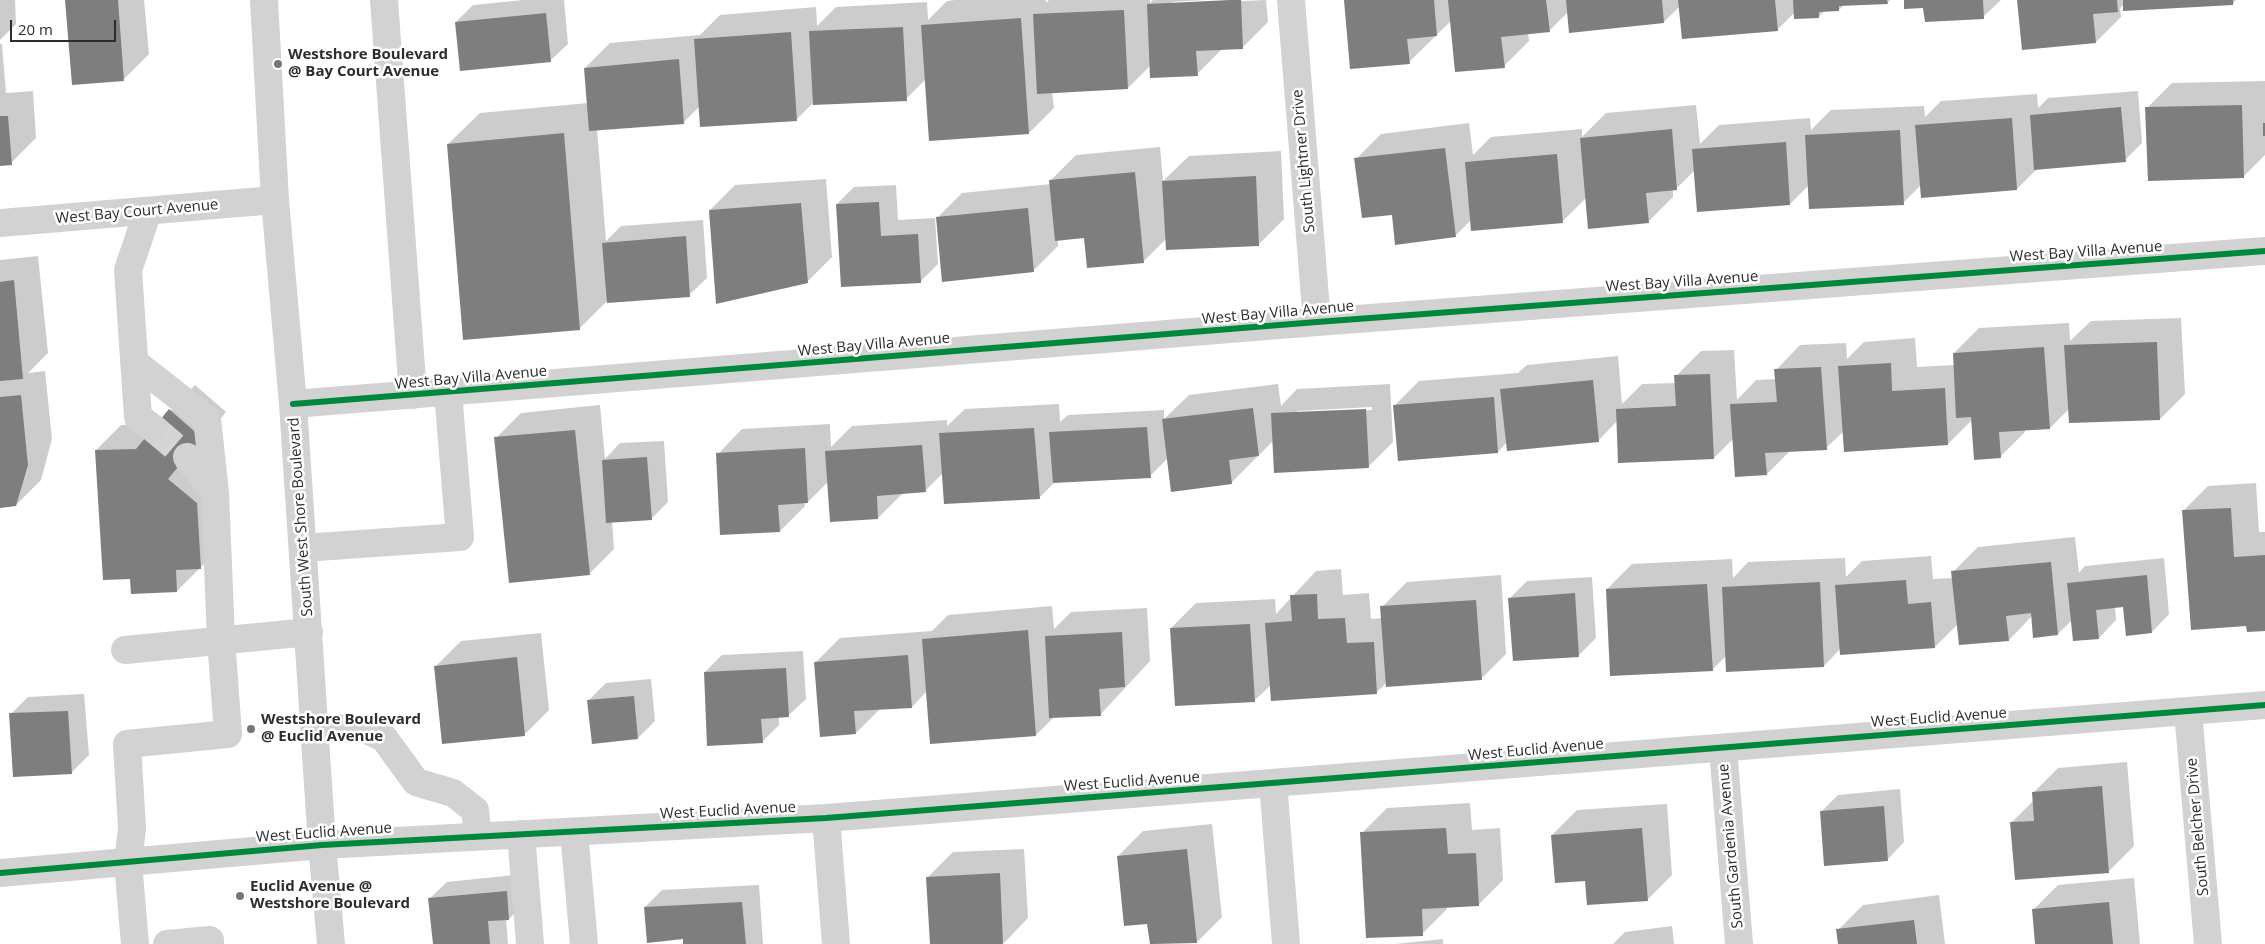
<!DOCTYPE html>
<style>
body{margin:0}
#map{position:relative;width:2265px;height:944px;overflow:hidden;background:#fff;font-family:"Open Sans",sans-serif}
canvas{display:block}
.scale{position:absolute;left:10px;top:20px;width:106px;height:22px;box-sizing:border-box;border:2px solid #2d2d2d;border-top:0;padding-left:6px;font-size:15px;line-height:18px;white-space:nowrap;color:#2d2d2d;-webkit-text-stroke:4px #fff;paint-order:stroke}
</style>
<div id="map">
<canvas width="2265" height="944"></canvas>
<div class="scale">20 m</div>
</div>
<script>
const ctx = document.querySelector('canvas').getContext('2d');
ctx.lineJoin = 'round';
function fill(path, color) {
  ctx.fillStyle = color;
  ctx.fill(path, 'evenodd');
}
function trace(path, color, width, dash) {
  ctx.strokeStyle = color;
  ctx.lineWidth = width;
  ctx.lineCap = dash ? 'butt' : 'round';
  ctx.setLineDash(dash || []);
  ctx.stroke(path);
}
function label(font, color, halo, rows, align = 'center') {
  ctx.font = font + ' "Open Sans",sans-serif';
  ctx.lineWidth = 5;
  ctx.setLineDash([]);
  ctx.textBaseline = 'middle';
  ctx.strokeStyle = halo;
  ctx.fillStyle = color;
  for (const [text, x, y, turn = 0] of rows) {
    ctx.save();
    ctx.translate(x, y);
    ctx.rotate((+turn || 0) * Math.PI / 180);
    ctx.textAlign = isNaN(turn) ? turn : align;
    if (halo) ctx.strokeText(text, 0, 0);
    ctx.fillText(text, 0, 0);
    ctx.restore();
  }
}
const shadow = new Path2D(`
 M0 0H15L16 24 0 40Z
 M66 0H144L149 54 124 79Z
 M523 0H564L568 44 550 61 456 22 473 5Z
 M955 0H1046V3L1049 0H1150V3L1153 0H1205L1172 2V4L1266 0 1268 22 1243 47 1222 49 1197 74 1151 65 1128 88 1052 92 1054 108 1029 133 926 79 906 99 814 102 797 119 701 126 700 106 683 123 597 129 606 241 621 226 703 220 707 278 689 295 608 300 579 329 448 144 480 113 588 103 585 68 610 43 700 35 720 15 816 7 817 26 836 7 927 2 928 20 947 1Z
 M1345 0H1890L1887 3 1844 5 1839 10H1825L1819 17 1795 12 1777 30 1680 6 1664 22 1570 31 1568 12 1549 31 1528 33 1529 41 1504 66 1452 20 1409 62Z
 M1905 0H2001L1983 17 1925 7Z
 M2018 0H2236L2233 4H2124L2120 8 2121 17 2096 42Z
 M0 44H2L6 93 33 91 36 138 11 163 0 164Z
 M2265 81V155L2244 176 2147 108 2172 83Z
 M2138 91 2142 143 2125 160 2038 168 2017 189 1921 185 1903 203 1809 185 1790 204 1695 170 1676 189H1673V197L1648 222 1586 198 1563 221 1471 220 1455 236 1393 213 1356 159 1381 134 1469 123 1473 155 1491 137 1582 129V137L1606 113 1696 105 1700 144 1719 125 1810 118 1811 130 1831 110 1924 106 1925 117 1941 101 2037 94 2038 108 2048 98Z
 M1160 147 1163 181 1189 156 1281 151 1284 219 1259 244 1167 249 1166 239 1144 261 1085 237 1058 240V246L1033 271 937 218 962 193 1051 184V180L1076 155Z
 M826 179 832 257 807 282 710 210 735 185Z
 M896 185 898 220 935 218 938 264 920 282 837 204 854 187Z
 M38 256 48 353 28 373 45 371 52 439 41 480 16 505 0 507V260Z
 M2181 318 2185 394 2160 419 2069 409 2050 428 2025 429V432L2000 457 1973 419 1948 444 1844 431 1826 448 1791 450 1767 474 1734 438 1714 458 1617 421 1598 441 1507 442 1498 452 1394 406 1419 381 1518 373 1527 365 1618 356 1622 404 1642 384 1676 383V376L1701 351 1734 350 1737 400 1756 380 1776 379V370L1800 345 1846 343 1847 359 1864 342 1915 338 1917 367 1954 365V353L1979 328 2069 323 2070 341 2091 321Z
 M1278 384 1281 406 1297 389 1390 384 1393 442 1368 467 1274 440 1231 483 1168 458 1150 476 1055 482 1039 498 943 473 925 491 903 493 878 518 829 481 808 502H804L805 506 780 531 718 454 742 429 830 424 831 447 852 426 947 420V426L965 409 1059 404 1060 422 1068 415 1164 410V419L1189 395ZM1372 407V410L1297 413V411Z
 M195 385 226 412 192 454 225 543 177 591 131 577 96 450 121 425 158 424Z
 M600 405 605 459 620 443 664 441 668 502 651 519 612 521 614 549 589 574 496 438 521 413Z
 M2256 483 2259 532H2265V630L2247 625 2183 511 2208 486Z
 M2075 537 2079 573 2085 566 2164 558 2169 614 2152 632 2124 605 2115 606 2116 620 2099 638 2072 620 2058 634 2033 615 2009 640 1958 624 1935 647 1841 648 1824 666 1727 655 1712 670 1607 589 1632 564 1732 559 1733 578 1748 562 1845 558 1846 577 1862 561 1931 556 1933 579 1953 578V572L1978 547Z
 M1341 569 1343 595 1369 593 1371 619 1383 618 1382 607 1407 582 1501 575 1506 654 1481 679 1387 682 1377 692 1271 685 1254 701 1171 628 1196 603 1275 599 1276 614 1316 571Z
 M1592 577 1596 638 1579 655 1510 598 1527 581Z
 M1052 606 1054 629 1071 612 1147 608 1150 661 1100 715 1054 717 1036 735 927 691 912 707 881 708 856 733 815 663 840 638 932 631 948 615Z
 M541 633 549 710 524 735 436 666 461 641Z
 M803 651 806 699 788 716 779 717V725L762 742 705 672 722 655Z
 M651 679 655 721 638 738 589 700 606 683Z
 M84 694 89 755 72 772 11 714 28 697Z
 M2127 762 2134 846 2109 871 2011 823 2034 800 2033 793 2058 768Z
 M1900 789 1904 842 1887 860 1821 812 1838 795Z
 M1470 803 1472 830 1500 828 1503 880 1478 905 1447 906V909L1422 934 1362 833 1387 808Z
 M1667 804 1672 875 1647 900 1586 880 1552 835 1577 810Z
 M1212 824 1222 917 1197 942 1151 944 1148 922 1118 856 1143 831Z
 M1024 849 1028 918 1004 943 931 944 928 877 953 852Z
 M524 874 526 902 509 919H506L508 944H434L429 899 447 882Z
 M2134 878 2140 944H2036L2033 910 2058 885Z
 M759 885 763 944H685L684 937 645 907 662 890Z
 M1939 895 1945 944H1839L1838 930 1863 905Z
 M1672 926 1674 944H1613L1625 932Z
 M1443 939V944H1395Z`);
const building = new Path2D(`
 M65 0H118L124 81 72 85Z
 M1230 0H1241L1243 49 1196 51 1198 76 1150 78 1147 4Z
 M1344 0H1434L1437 36 1407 39 1410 64 1350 69Z
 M1448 0H1546L1550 32 1501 37 1505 68 1455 72Z
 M1566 0H1662L1664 23 1569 33Z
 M1678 0H1775L1778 31 1682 39Z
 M1793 0H1887L1888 4 1839 6V11L1819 12V18L1794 19Z
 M1904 0H1983L1984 19 1925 22 1923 8 1904 9Z
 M2017 0H2117L2118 12 2093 14 2096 43 2022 50Z
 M2123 0H2233V5L2123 11Z
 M1124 10 1128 89 1037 94 1033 14Z
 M546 13 551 62 460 71 455 22Z
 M1021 18 1029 134 929 141 921 25Z
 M903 27 907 101 813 105 809 31Z
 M791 32 797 121 700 127 694 39Z
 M679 59 684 124 589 131 584 68Z
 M2242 105 2244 178 2148 181 2145 107Z
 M2121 107 2126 162 2034 170 2030 115Z
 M0 116H8L12 165 0 166Z
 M2012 118 2017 190 1921 198 1915 125Z
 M2263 123H2265V136H2263Z
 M1672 129 1677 190 1646 193 1649 223 1588 229 1580 138Z
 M1900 130 1904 205 1809 209 1805 135Z
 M564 133 580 330 463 340 447 144Z
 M1786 142 1790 205 1697 212 1692 149Z
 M1445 148 1456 237 1395 245 1392 215 1362 218 1354 158Z
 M1557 154 1563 223 1471 231 1465 162Z
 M1135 172 1144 263 1087 268 1084 238 1055 241 1049 180Z
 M1256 176 1259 246 1166 250 1162 181Z
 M879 202 881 236 918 234 921 283 841 287 836 204Z
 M801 203 808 283 716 304 709 210Z
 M1028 208 1034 272 942 282 936 217Z
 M686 236 690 297 607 303 602 243Z
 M14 280 23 379 0 381V282Z
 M2157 342 2160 420 2069 423 2064 345Z
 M2044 347 2050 429 1999 432 2001 458 1974 460 1971 417 1956 418 1953 353Z
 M1891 363 1892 391 1945 388 1948 445 1844 452 1838 366Z
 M1821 367 1827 450 1765 453 1767 475 1735 477 1730 404 1777 402 1774 369Z
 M1710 374 1714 459 1618 463 1616 409 1676 406 1674 375Z
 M1593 380 1599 442 1507 451 1500 389Z
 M21 395 28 465 16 506 0 508V397Z
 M1494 397 1498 453 1398 461 1393 405Z
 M1253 408 1259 456 1229 460 1232 484 1171 492 1162 419Z
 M169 409 202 438 168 479 197 503 201 569 176 570 177 592 131 594 130 579 103 580 95 450 136 449Z
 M1366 409 1369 468 1274 473 1271 413Z
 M1147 427 1151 478 1053 483 1049 432Z
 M1034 428 1040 499 944 504 939 433Z
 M575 430 590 575 509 583 494 437Z
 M922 445 926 492 877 496 878 519 830 522 825 451Z
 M805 448 808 503 778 505 780 532 720 535 716 453Z
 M647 457 652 520 606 523 602 460Z
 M2231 508 2234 557 2265 555V631L2247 632 2246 626 2191 630 2182 510Z
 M2051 562 2058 635 2033 638 2031 613 2006 616 2009 641 1959 645 1951 571Z
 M2147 575 2152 633 2126 636 2123 607 2096 610 2099 639 2073 641 2067 583Z
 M1906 580 1908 604 1931 602 1935 648 1840 655 1835 585Z
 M1820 582 1824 667 1726 672 1722 587Z
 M1707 584 1713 671 1610 676 1606 589Z
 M1575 593 1579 657 1513 661 1508 598Z
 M1317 594 1318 619 1345 618 1347 643 1374 642 1377 694 1271 701 1265 623 1292 621 1290 595Z
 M1476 600 1482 680 1386 687 1380 606Z
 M1250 624 1255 702 1175 706 1170 628Z
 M1028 630 1036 736 930 744 922 639Z
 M1122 632 1125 687 1099 689 1101 716 1049 718 1045 636Z
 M908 655 912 708 854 711 856 734 820 737 814 662Z
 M517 657 525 736 442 744 434 666Z
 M786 668 789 717 761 719 763 743 707 746 704 672Z
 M634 696 638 739 592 744 587 700Z
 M68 711 72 774 13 777 9 713Z
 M2102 786 2109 873 2015 880 2010 822 2034 821 2032 792Z
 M1884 806 1888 861 1824 866 1820 811Z
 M1446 828 1448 854 1476 853 1479 906 1422 909 1423 936 1366 938 1360 832Z
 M1642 828 1648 901 1587 905 1585 881 1555 883 1551 835Z
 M1187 849 1197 943 1150 944 1147 924 1124 926 1117 856Z
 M1000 873 1003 944H930L926 877Z
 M507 891 509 920 488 921 490 944H433L428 898Z
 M742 902 746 944H683V939L647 943 644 907Z
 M2109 902 2113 944H2035L2032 909Z
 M1914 920 1917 944H1838L1836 929Z`);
const minorTunnel = new Path2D(`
 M153 428 187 457`);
const minor = new Path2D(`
 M264 0 275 200 293 404 322 845 331 944
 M384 0 413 395
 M1291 0 1317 322
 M148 211 128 270 138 417 153 428
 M0 223 275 200
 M134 362 207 419 215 492
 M293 404 1317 322 2265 251
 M303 548 460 537 448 392
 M125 650 309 632
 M2188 711 2208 944
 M315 728 365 729 384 738 416 782 453 793 475 810 478 836
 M1723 748 1739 944
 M1273 783 1286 944
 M826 818 836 944
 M574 832 584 944
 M521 834 530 944
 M0 873 322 845 826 818 2265 705
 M135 944 128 862 132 828 127 744 228 734 221 639 215 492 187 457
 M167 944 210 940V944`);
const cycleway = new Path2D(`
 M293 404 1317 322 2265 251
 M0 873 322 845 826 818 2265 705`);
const markers = [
 [278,64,5,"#767676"],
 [251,729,5,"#767676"],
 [240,896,5,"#767676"]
];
const poiNames = [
 ["Westshore Boulevard",288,55],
 ["@ Bay Court Avenue",288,72],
 ["Westshore Boulevard",261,720],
 ["@ Euclid Avenue",261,737],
 ["Euclid Avenue @",250,887],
 ["Westshore Boulevard",250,904]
];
const streetNames = [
 ["South Lightner Drive",1304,161,-95],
 ["West Bay Court Avenue",137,212,-5],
 ["West Bay Villa Avenue",2086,252,-4],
 ["West Bay Villa Avenue",1682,282,-4],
 ["West Bay Villa Avenue",1278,313,-5],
 ["West Bay Villa Avenue",874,345,-5],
 ["West Bay Villa Avenue",471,378,-5],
 ["South West Shore Boulevard",301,517,-94],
 ["West Euclid Avenue",1939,718,-4],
 ["West Euclid Avenue",1536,750,-5],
 ["West Euclid Avenue",1132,782,-4],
 ["West Euclid Avenue",728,811,-3],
 ["South Belcher Drive",2198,827,-95],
 ["West Euclid Avenue",324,833,-4],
 ["South Gardenia Avenue",1731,846,-95]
];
fill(shadow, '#0003');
fill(building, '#7e7e7e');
trace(minorTunnel, '#d5d5d5', 28, [28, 14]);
trace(minor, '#d2d2d2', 28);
trace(cycleway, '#00873e', 6);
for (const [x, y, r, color] of markers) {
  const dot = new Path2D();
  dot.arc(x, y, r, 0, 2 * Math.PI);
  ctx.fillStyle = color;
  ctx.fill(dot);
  trace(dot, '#fff', 2);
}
label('bold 15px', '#2d2d2d', '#fff', poiNames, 'left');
label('15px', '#2d2d2d', '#fff', streetNames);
</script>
